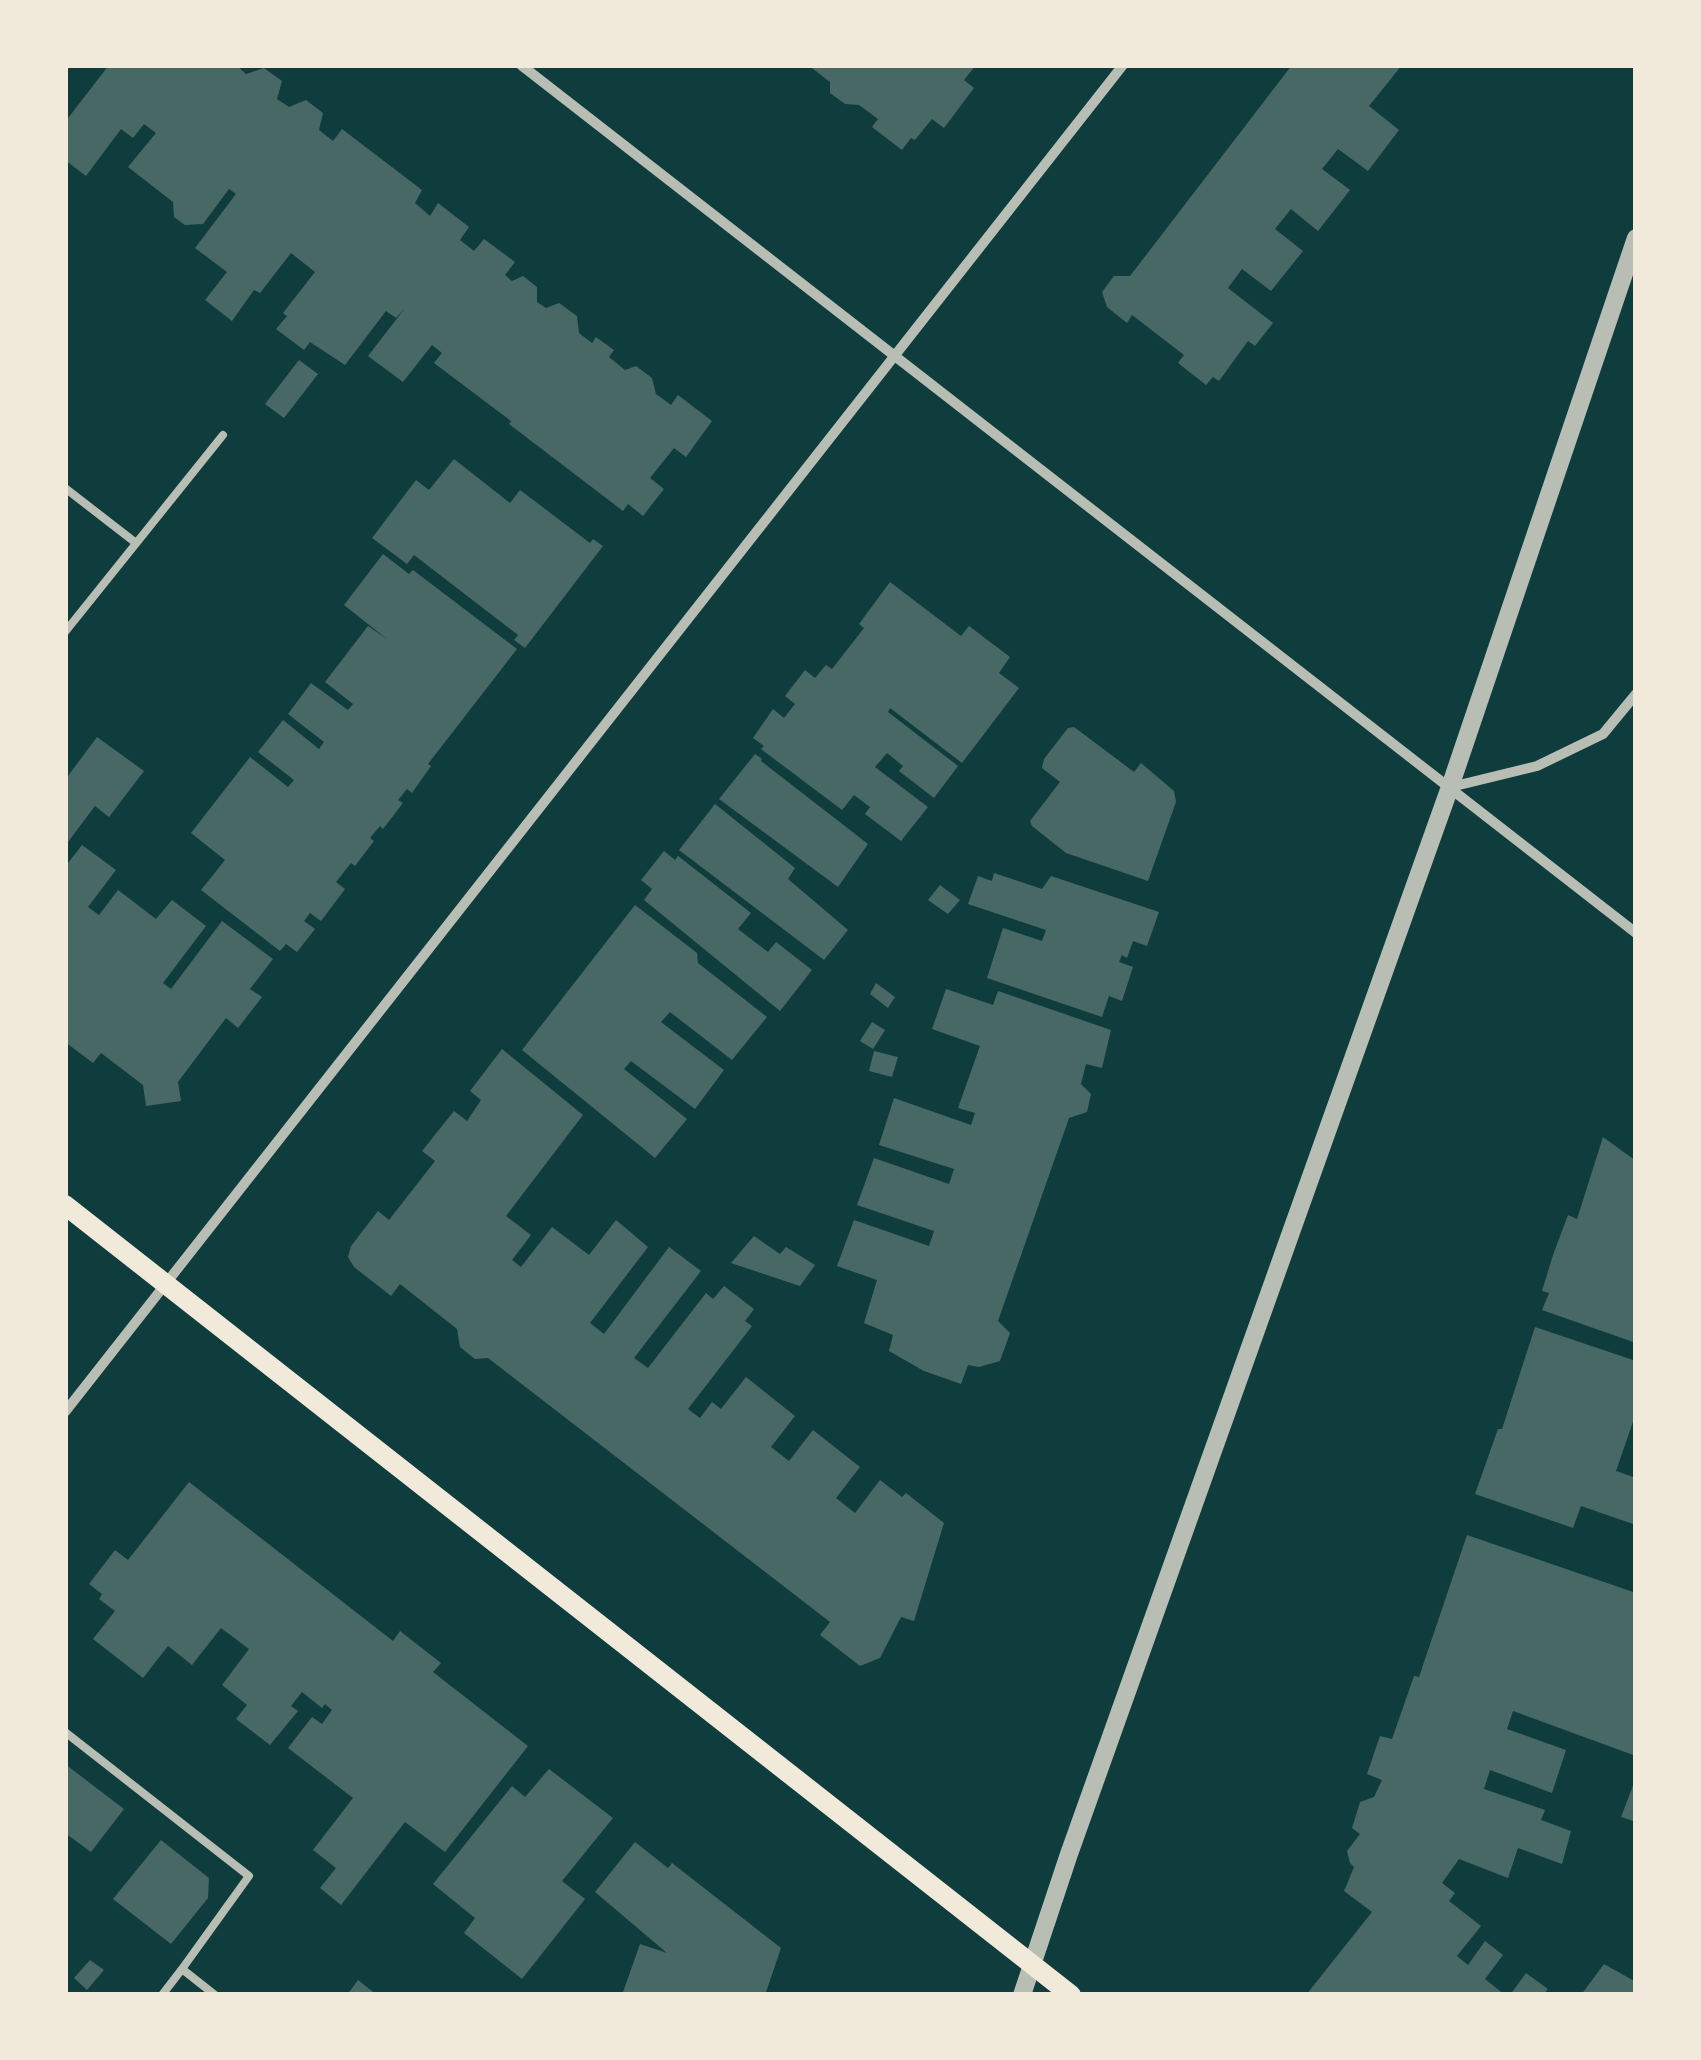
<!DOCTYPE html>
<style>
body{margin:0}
#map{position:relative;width:1701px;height:2060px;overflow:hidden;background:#0f3d3e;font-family:"DM Sans",sans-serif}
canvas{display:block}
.frame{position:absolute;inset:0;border:68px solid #f1e9da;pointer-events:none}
</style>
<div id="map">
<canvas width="1701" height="2060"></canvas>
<div class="frame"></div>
</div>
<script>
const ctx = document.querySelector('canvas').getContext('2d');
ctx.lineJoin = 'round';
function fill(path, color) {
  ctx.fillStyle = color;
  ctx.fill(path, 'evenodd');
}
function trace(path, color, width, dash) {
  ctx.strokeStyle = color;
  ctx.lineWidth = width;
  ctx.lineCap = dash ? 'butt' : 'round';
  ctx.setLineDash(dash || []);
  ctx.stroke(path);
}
const building = new Path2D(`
 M109 65H236L246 74 264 68 282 81 277 99 289 107 306 100 323 113 319 130 333 141 342 129 422 190 415 203 430 216 438 203 469 227 460 240 474 251 484 239 515 262 505 275 512 281 523 276 537 287V302L546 308 559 303 577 316 579 333 592 343 596 337 614 350 609 357 625 370 636 366 652 378 656 394 671 405 678 395 712 421 686 457 674 448 650 478 664 489 643 516 628 504 623 511 509 424 511 421 434 363 442 353 432 345 403 382 368 356 405 308 396 318 386 311 345 365 310 342 304 350 276 329 287 316 283 313 315 272 291 253 260 293 254 290 232 321 205 300 227 272 195 248 236 194 229 189 203 224 185 225 174 217 173 202 128 167 156 133 144 124 133 138 121 129 86 176 65 160V122Z
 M808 65H976L964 80 974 88 944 128 932 119 915 140 911 138 902 150 872 127 878 119 859 105 845 104 830 93V82Z
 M1292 65H1402L1369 106 1399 130 1368 171 1338 149 1322 169 1350 190 1318 231 1291 209 1275 229 1303 251 1271 291 1242 269 1228 288 1273 323 1255 346 1248 341 1219 381 1213 377 1206 385 1178 363 1184 355 1132 315 1127 323 1107 307 1102 292 1114 276H1130Z
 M299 360 318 374 284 418 265 404Z
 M454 459 510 503 520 490 590 543 593 539 603 546 525 648 514 640 518 635 414 555 407 564 372 538 416 480 429 490Z
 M383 554 409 574 413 570 517 649 428 764 431 766 412 793 407 789 398 800 403 803 383 829 380 826 370 838 374 841 355 866 351 863 336 882 345 889 321 921 310 913 304 921 315 929 297 952 286 944 280 951 201 890 225 860 191 833 250 757 288 787 294 780 258 752 283 720 319 749 324 742 288 714 311 683 348 710 353 704 325 682 368 626 387 639 344 605Z
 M890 582 961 636 969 626 1010 657 999 673 1019 688 962 763 890 708 888 712 958 766 934 798 899 771 903 766 887 753 875 767 928 807 901 841 865 814 870 807 854 795 842 810 761 749 764 746 753 738 773 709 784 718 795 704 785 696 805 670 815 678 826 665 832 669 864 628 859 624Z
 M1074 727 1134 772 1141 763 1174 791 1176 802 1148 881 1066 853 1032 826 1030 821 1060 782 1042 768 1044 759 1068 728Z
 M97 737 144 771 109 817 95 806 65 846V780Z
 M755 754 762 759 761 761 868 844 838 887 719 799Z
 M715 804 795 868 788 879 848 930 824 960 679 850Z
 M82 845 116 870 88 907 99 915 118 890 156 919 172 900 206 926 163 983 171 989 222 921 273 959 250 989 262 997 238 1028 226 1018 178 1082 181 1101 146 1106 143 1085 101 1053 93 1063 65 1042V867Z
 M664 851 675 860 678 856 751 913 738 929 768 952 776 942 812 970 780 1011 644 900 652 889 641 880Z
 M994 873 1042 889 1051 876 1159 912 1147 946 1133 941 1127 958 1122 955 1119 962 1133 967 1122 1001 1109 996 1102 1017 987 978 1003 928 1042 941 1046 930 968 904 978 876 992 881Z
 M940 885 960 900 948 914 928 900Z
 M635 905 697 953 698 963 767 1017 732 1060 670 1012 661 1022 724 1070 695 1109 631 1061 624 1069 687 1119 655 1158 522 1050Z
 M876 983 895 997 888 1008 870 994Z
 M946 989 993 1005 998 991 1111 1030 1102 1068 1086 1064 1081 1084 1091 1094 1087 1112 1069 1118 998 1321 1010 1333 1000 1361 979 1367 968 1365 961 1384 924 1371 889 1351 893 1335 864 1323 877 1280 837 1266 854 1220 929 1246 934 1231 857 1205 874 1158 949 1184 954 1169 879 1145 894 1098 971 1125 975 1113 958 1108 980 1046 932 1029Z
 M872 1022 885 1030 873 1049 860 1041Z
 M502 1049 583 1115 506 1216 531 1235 512 1260 521 1267 552 1227 589 1255 616 1220 648 1247 590 1323 604 1334 669 1247 701 1271 634 1358 648 1368 706 1293 713 1299 724 1286 754 1309 745 1321 752 1326 688 1409 700 1418 712 1402 721 1409 746 1377 795 1416 771 1447 789 1461 813 1430 860 1467 836 1498 855 1513 880 1480 902 1497 906 1493 944 1523 914 1621 901 1617 880 1658 860 1666 820 1635 830 1622 488 1358 475 1359 460 1347 457 1329 400 1284 391 1296 354 1267 348 1257 351 1246 378 1211 389 1220 435 1161 422 1151 454 1111 467 1121 481 1100 470 1091Z
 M874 1051 898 1057 892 1077 869 1071Z
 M1603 1137 1636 1161V1343L1542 1310 1549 1293 1542 1291 1553 1255 1568 1215 1577 1219Z
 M754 1236 780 1254 786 1247 815 1265 800 1286 731 1263Z
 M1535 1327 1636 1361V1413L1616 1471 1636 1478V1525L1581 1506 1573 1528 1475 1494 1498 1429H1502Z
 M189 1482 393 1641 400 1631 441 1663 433 1672 528 1746 445 1852 405 1822 341 1905 320 1888 336 1868 313 1850 353 1798 288 1748 312 1717 322 1724 332 1710 325 1704 322 1708 302 1692 291 1706 298 1711 270 1745 236 1719 247 1705 222 1685 249 1649 221 1628 192 1665 168 1646 143 1678 93 1639 115 1611 99 1599 102 1594 89 1584 115 1550 128 1560Z
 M1467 1535 1636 1593V1756L1513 1711 1507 1729 1566 1750 1552 1793 1490 1770 1484 1789 1545 1810 1541 1820 1571 1831 1562 1864 1518 1848 1508 1878 1459 1859 1442 1883 1455 1893 1449 1901 1481 1926 1457 1956 1468 1965 1485 1941 1503 1955 1485 1979 1505 1995H1306L1372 1912 1344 1891 1354 1867 1350 1863 1347 1851 1360 1834 1352 1828 1360 1802 1374 1797 1382 1780 1367 1774 1380 1736 1392 1739 1414 1676 1419 1677Z
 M65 1764 124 1809 91 1852 65 1833Z
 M549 1769 613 1818 562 1881 585 1899 522 1979 464 1933 475 1918 433 1884 512 1786 525 1797Z
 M1636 1778V1822L1621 1817Z
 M161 1840 209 1878 208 1898 171 1944 113 1899Z
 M635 1842 668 1868 672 1863 781 1948 765 1995H632L623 1992 640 1944 667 1953 595 1892Z
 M90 1960 104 1970 87 1990 74 1978Z
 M1604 1964 1636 1982V1995H1581Z
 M1526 1973 1548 1989 1543 1995H1510Z
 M358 1980 377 1995H347Z`);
const service = new Path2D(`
 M65 66 66 65
 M65 488 136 543
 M65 632 223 435
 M65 1732 249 1876 182 1969 215 1995
 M162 1995 182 1969`);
const minor = new Path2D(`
 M521 65 1636 933
 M1451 787 1537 766 1603 734 1636 694
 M65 1412 1123 65`);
const tertiary = new Path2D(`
 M1022 1995 1069 1854 1450 787 1636 238`);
const secondary = new Path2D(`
 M65 1205 1071 1995`);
fill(building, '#486865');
trace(service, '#b8beb3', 8);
trace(minor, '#b8beb3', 10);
trace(tertiary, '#b8beb3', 18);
trace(secondary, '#f1e9da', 20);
</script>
